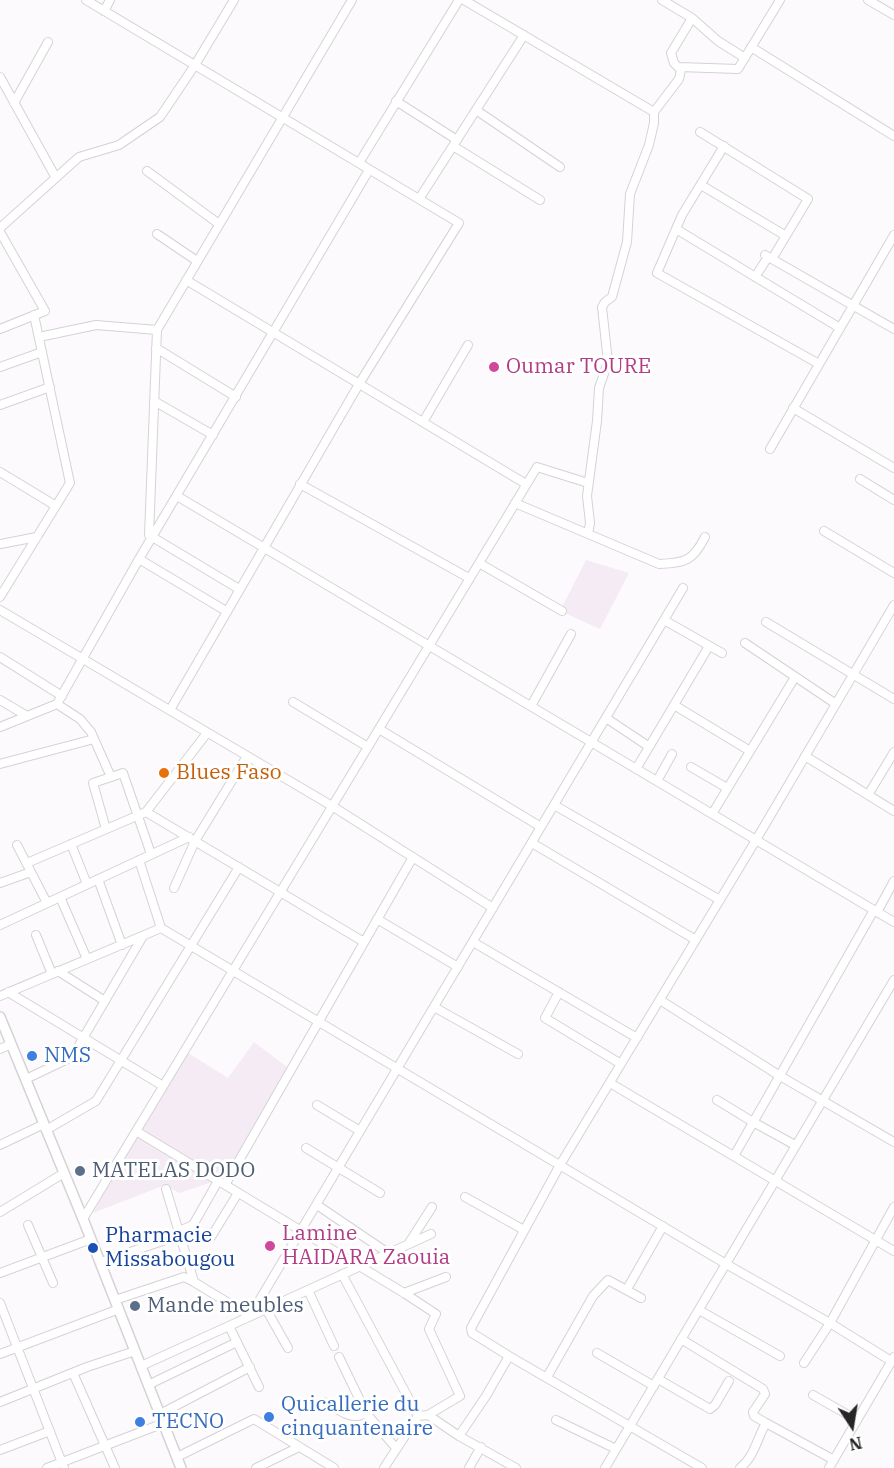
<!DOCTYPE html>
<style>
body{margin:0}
#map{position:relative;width:894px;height:1468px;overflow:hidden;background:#fdfafd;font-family:"IBM Plex Serif",serif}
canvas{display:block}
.north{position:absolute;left:822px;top:1396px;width:60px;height:60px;-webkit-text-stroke:4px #fff;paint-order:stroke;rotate:168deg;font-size:16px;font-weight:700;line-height:24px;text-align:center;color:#272627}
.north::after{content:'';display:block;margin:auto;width:21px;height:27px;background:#272627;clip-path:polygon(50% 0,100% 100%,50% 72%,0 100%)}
</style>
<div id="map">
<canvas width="894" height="1468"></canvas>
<div class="north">N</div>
</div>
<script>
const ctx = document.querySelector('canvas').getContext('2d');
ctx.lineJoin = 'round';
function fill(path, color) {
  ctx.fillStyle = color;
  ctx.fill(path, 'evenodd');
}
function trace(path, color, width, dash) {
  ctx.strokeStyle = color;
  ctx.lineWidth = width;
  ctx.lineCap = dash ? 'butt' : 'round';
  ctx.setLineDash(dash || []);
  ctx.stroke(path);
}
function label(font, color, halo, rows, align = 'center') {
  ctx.font = font + ' "IBM Plex Serif",serif';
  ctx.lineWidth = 6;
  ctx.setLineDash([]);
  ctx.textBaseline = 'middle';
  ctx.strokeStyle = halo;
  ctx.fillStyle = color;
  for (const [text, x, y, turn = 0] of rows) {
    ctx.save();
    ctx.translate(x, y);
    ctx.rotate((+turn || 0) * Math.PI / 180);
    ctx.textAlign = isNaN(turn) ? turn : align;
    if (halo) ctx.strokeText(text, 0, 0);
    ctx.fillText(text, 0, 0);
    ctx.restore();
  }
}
const built = new Path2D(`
 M586 560 629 573 600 629 560 611Z
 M254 1042 287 1067 225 1178 179 1193 165 1185 93 1213 185 1051 228 1078Z`);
const minor = new Path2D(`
 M86 0 459 223 359 384 170 710
 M464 0 654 112
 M662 0 692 18 718 41 745 58
 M868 0 894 15
 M104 11 110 0
 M751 47 894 136
 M679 67 738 69 780 0
 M0 77 56 178
 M396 101 457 140
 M14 103 48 42
 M476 110 560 167
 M700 132 808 199 772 259
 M453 146 540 200
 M724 146 682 215 657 273 819 364
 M359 163 459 0
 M147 171 219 224
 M701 185 786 236
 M419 199 524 35
 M0 228 79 157 119 145 160 117 195 65 234 0
 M676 229 840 328
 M0 232 45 311 0 329
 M157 234 197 261
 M765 255 894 329
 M755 277 768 257
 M186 280 526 484
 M39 337 96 325 157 330
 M156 348 236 397
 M0 367 42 352
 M154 401 213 435
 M0 405 50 387
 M793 408 894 468
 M423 422 468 345
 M770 449 894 235
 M0 472 56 506
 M860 479 894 500
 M300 484 469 578
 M177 496 894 922
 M515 503 659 564C685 563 693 561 705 537
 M824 531 894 573
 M588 534 590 523 587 496 597 421 599 388 608 362 602 307 605 302 612 297 627 242 630 194 649 145 654 123V112L679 79 681 70 674 63 671 53 692 18
 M0 544 37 537
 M139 559 226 611
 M479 563 562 611
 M239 589 149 535 157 330 352 0
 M0 597 70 483 34 315
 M0 610 332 806 493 908
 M664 620 722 653
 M766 622 894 699
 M745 643 836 704
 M0 657 62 696
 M0 700 27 716
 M293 702 368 747
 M57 704 80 719 91 732 111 777
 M674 705 750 751
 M531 706 571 634
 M606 718 648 746
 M0 727 57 704 139 559 369 170
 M379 729 541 827
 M805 756 894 811
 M0 764 94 739
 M691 767 727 788
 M636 769 709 646
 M657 781 672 754
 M868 795 894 752
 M554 805 720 900
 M146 812 364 942
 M712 814 795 677
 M106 829 93 783 123 773 151 854
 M532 843 696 940
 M71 844 87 884
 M17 845 47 903
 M139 860 161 928 726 1264 830 1323 891 1361
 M27 863 146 812 207 733
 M98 879 122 945
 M0 883 31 872
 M174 888 195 841 247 756
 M60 897 87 959
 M877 912 894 881
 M377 919 458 967
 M0 925 189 837
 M36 935 52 974
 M473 942 637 1038
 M58 971 105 1001
 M8 992 163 1086
 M559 992 545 1018 621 1064
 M0 996 161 928
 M660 1000 780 1076 894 1142
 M434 1007 518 1054
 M0 1049 11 1044
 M26 1079 72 1057 143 936
 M610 1083 894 1251
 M717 1100 753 1122 795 1145
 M317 1105 360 1131
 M46 1130 96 1101 239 867
 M136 1131 404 1293 436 1314 429 1329 460 1396 428 1415 418 1416
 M0 1145 44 1124
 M306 1148 380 1193
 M734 1156 874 910
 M225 1185 413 857
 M166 1189 194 1282
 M465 1197 524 1230
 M317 1205 388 1253
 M0 1212 64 1173
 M83 1219 537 467 588 483
 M28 1225 53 1283
 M179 1231 193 1225 218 1181
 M211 1237 238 1193
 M409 1243 432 1207
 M101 1262 180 1235
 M0 1273 91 1239
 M342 1274 418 1416
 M627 1289 663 1226
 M308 1290 334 1346
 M404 1293 446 1277
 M115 1300 184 1277 194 1282 250 1316 683 588
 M0 1303 64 1468
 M266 1309 288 1348
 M699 1310 780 1356
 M229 1326 259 1387
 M681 1339 763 1389 765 1394 753 1412 754 1416 766 1423
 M597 1353 654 1386
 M0 1354 119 1309
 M339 1357 366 1413 396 1448
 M804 1363 830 1323 894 1207
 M141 1366 431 1234
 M73 1373 115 1468
 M547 1377 593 1296 608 1280 641 1298
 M658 1379 710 1409 715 1405 729 1381
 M148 1385 237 1342
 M813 1395 857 1420
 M0 1402 87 1367 135 1351
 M324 1402C338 1409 352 1422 366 1413
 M160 1414 250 1367
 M428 1415 459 1436 516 1468
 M556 1420 616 1449
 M459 1436 486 1396 509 1356
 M0 1450 50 1431
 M177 1457 254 1419 334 1468
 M47 1468 164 1423
 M256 1468 299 1447
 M384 1468 418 1416
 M469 1468 481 1447
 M605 1468 894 980
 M702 1468 509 1356 472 1333 471 1328 560 1165 756 840 894 605
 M740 1468C755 1456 757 1438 766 1423L834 1460
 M829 1468 894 1357`);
const major = new Path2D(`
 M0 1017 83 1219 181 1468`);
const markers = [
 [494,367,6,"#d1479c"],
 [164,773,6,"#e8710a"],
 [32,1056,6,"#3f7fe0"],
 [80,1171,6,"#5c6f8a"],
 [270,1246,6,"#d1479c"],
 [93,1248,6,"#1a4fb4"],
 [135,1306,6,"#5c6f8a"],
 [269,1417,6,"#3f7fe0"],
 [140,1422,6,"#3f7fe0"]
];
const hotelNames = [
 ["Oumar TOURE",506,367],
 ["Lamine",282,1234],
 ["HAIDARA Zaouia",282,1258]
];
const foodNames = [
 ["Blues Faso",176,773]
];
const shopNames = [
 ["NMS",44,1056],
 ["Quicallerie du",281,1405],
 ["cinquantenaire",281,1429],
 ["TECNO",152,1422]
];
const serviceNames = [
 ["MATELAS DODO",92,1171],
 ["Mande meubles",147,1306]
];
const transitNames = [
 ["Pharmacie",105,1236],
 ["Missabougou",105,1260]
];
fill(built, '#f4ebf4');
trace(minor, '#d5d2d5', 10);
trace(major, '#d5d2d5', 12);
trace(minor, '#fff', 8);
trace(major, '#fff', 9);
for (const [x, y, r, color] of markers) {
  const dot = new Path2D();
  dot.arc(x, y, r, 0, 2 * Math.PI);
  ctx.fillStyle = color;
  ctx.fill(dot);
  trace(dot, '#fff', 2);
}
label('21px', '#b23c85', '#fff', hotelNames, 'left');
label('21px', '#c56008', '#fff', foodNames, 'left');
label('21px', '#366cbe', '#fff', shopNames, 'left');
label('21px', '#4e5e75', '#fff', serviceNames, 'left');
label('21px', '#164399', '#fff', transitNames, 'left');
</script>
